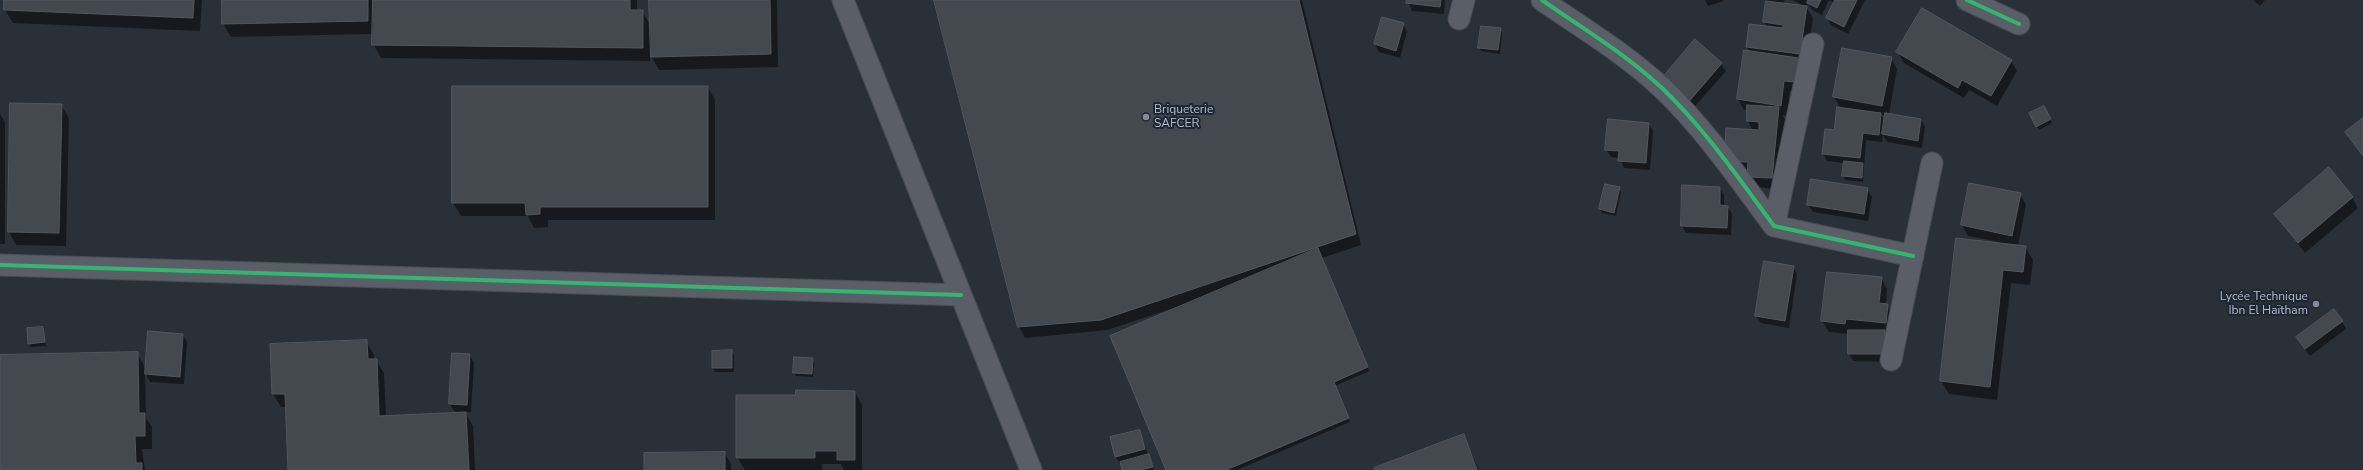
<!DOCTYPE html>
<meta charset="utf-8">
<style>
body{margin:0}
canvas{display:block;background:#2a3038}
</style>
<canvas width="2363" height="470"></canvas>
<script>
const ctx = document.querySelector('canvas').getContext('2d');
ctx.lineJoin = 'round';
function fill(path, color) {
  ctx.fillStyle = color;
  ctx.fill(path, 'evenodd');
}
function trace(path, color, width, dash) {
  ctx.strokeStyle = color;
  ctx.lineWidth = width;
  ctx.lineCap = dash ? 'butt' : 'round';
  ctx.setLineDash(dash || []);
  ctx.stroke(path);
}
function label(font, color, halo, rows, align = 'center') {
  ctx.font = font + ' "Nunito Sans",sans-serif';
  ctx.lineWidth = 4;
  ctx.setLineDash([]);
  ctx.textBaseline = 'middle';
  ctx.strokeStyle = halo;
  ctx.fillStyle = color;
  for (const [text, x, y, turn = 0] of rows) {
    ctx.save();
    ctx.translate(x, y);
    ctx.rotate((+turn || 0) * Math.PI / 180);
    ctx.textAlign = isNaN(turn) ? turn : align;
    if (halo) ctx.strokeText(text, 0, 0);
    ctx.fillText(text, 0, 0);
    ctx.restore();
  }
}
const shadow = new Path2D(`
 M5 0H202L200 31 13 23 5 10Z
 M223 0H637V11H642L651 26 650 0H777L778 67 659 70 650 54V61L381 58 373 44V34L231 37 223 24Z
 M935 0H1302L1361 245 1322 258 1369 371 1335 386 1350 422 1237 470H1167L1180 306 1107 330 1025 338 1019 327Z
 M1408 0H1445L1444 14 1412 11Z
 M1705 0H1723L1724 1 1708 6Z
 M1766 0H1785L1783 4 1806 7 1793 0H1865L1848 34 1831 25 1827 18 1834 3 1829 0 1822 15 1812 10 1808 4 1806 7 1813 18 1806 65 1801 93 1790 91 1787 116 1782 115 1785 119 1778 189 1754 187 1731 171 1753 131 1748 121V110H1744L1738 99 1750 52 1747 47 1767 27 1764 22Z
 M2253 0H2265L2260 6Z
 M1403 24 1407 31 1400 58 1379 52 1375 44Z
 M1500 29 1502 33 1500 54 1481 51 1479 48Z
 M1695 41 1721 64 1726 71 1690 112 1664 89Z
 M1898 52 2011 61 2017 71 1997 106 1969 90 1964 98 1904 63Z
 M1891 58 1897 69 1889 114 1886 111V114L1921 120 1925 127 1922 148 1887 142 1883 135 1882 142 1866 140 1863 182 1845 180 1843 176 1844 163 1827 161 1823 154 1835 131 1841 109 1834 97ZM1881 115 1886 116 1885 121Z
 M708 87 715 100V220H548V227L534 228 528 216H461L453 203Z
 M61 105 69 118 66 246 16 245 9 232Z
 M2043 107 2052 123 2039 130 2030 114Z
 M0 114 5 122V244H0Z
 M2363 119V157L2346 132Z
 M1649 124 1653 131 1650 170 1624 168 1620 158 1611 157 1606 150Z
 M1605 185 1619 188 1621 192 1616 216 1602 213 1600 209Z
 M1720 188 1724 195V206H1727L1732 214 1731 235 1686 233 1682 226Z
 M1867 189 1872 197 1868 221 1813 212 1808 205Z
 M2020 194 2026 205 2018 246 2025 247 2033 260 2030 285 2011 283 1997 400 1949 394 1941 381 2000 242 1968 236 1962 225Z
 M2352 197 2358 208 2305 253 2275 215Z
 M1793 266 1797 274 1789 328 1761 323 1756 316Z
 M1881 278 1887 289 1886 305 1893 316 1892 334 1886 333 1889 338 1888 362 1853 361 1849 354V334L1829 332 1822 321Z
 M2342 321 2346 329 2310 356 2302 345Z
 M42 328 46 346 31 347 29 344Z
 M183 335 187 342 184 384 150 382 145 373 146 418 152 427V449H142L145 470H0V356L137 353 146 369Z
 M366 341 374 355V360H376L384 373 386 417 463 413 454 411 450 404 470 355 474 363 471 412H465L473 426 475 470H289L286 407H281L273 394Z
 M731 351 734 355V372H715L713 368Z
 M812 359 814 362 813 377 796 376 794 373Z
 M855 392 862 405V470H844L841 464H822V470H745L737 457 796 396Z
 M1139 431 1154 470H1123L1116 457 1111 438Z
 M1463 435 1479 470H1376Z
 M725 453 731 464V470H645Z`);
const building = new Path2D(`
 M4 0H194L193 18 4 10Z
 M222 0H368V21L222 24Z
 M373 0H630V10H643V48L372 45Z
 M649 0H770L771 54 651 57Z
 M934 0H1299L1356 234 1101 320 1018 327Z
 M1407 0H1441L1440 7 1406 3Z
 M1808 0H1821L1817 8 1807 3Z
 M1835 0H1857L1844 27 1826 18Z
 M1766 1 1807 6 1800 54 1746 47 1749 24 1783 28V25L1763 22Z
 M1922 8 2012 60 1991 96 1962 80 1958 88 1896 52Z
 M1382 17 1404 23 1396 51 1374 44Z
 M1481 26 1501 28 1498 50 1478 48Z
 M1695 39 1722 63 1686 105 1659 82Z
 M1842 48 1892 57 1882 106 1833 97Z
 M1744 50 1799 58 1795 82 1784 81 1781 106 1737 99Z
 M452 86H708V207H540V214L526 215 525 203H452Z
 M10 103 62 104 59 233 8 232Z
 M1747 105 1779 107 1772 178 1747 177 1748 162 1724 161 1726 128 1759 130V122L1747 121Z
 M2044 106 2051 119 2036 127 2029 113Z
 M1837 107 1881 113 1879 135 1863 133 1860 158 1822 154 1825 129 1834 130Z
 M1885 113 1921 119 1918 141 1882 134Z
 M2363 118V156L2345 132Z
 M1608 119 1649 123 1646 163 1618 161 1619 151 1605 150Z
 M1844 161 1863 163 1862 178 1842 176Z
 M2329 167 2353 197 2298 243 2274 214Z
 M1811 179 1868 188 1864 214 1807 205Z
 M1969 183 2021 193 2012 236 1961 225Z
 M1605 184 1620 187 1614 213 1599 209Z
 M1682 185 1720 187V205L1728 206 1727 228 1681 226Z
 M1956 238 2026 246 2023 272 2003 270 1990 387 1940 381Z
 M1318 248 1368 367 1334 382 1349 418 1226 470H1166L1110 336Z
 M1764 261 1794 266 1785 321 1755 316Z
 M1827 272 1882 277 1879 303 1888 304 1886 323 1846 319 1845 324 1821 321Z
 M2334 309 2343 321 2305 349 2296 337Z
 M43 327 45 342 28 344 27 328Z
 M1848 330H1885V354H1848Z
 M148 331 183 334 180 377 145 374Z
 M367 340 368 359H377L379 416 466 412 469 470H288L285 394H272L270 344Z
 M732 350V368H712V351Z
 M138 352 139 413H145V436H135L136 463H142V470H0V355Z
 M452 353 470 354 467 405 449 404Z
 M794 357 813 358 812 374 793 373Z
 M796 390 855 391V460H837V451H815V458H736V395H795Z
 M1140 430 1145 449 1115 457 1110 437Z
 M1464 434 1477 470H1375L1374 468Z
 M725 452V470H644V453Z
 M1149 454 1153 467 1140 470H1122L1120 462Z`);
const minor = new Path2D(`
 M843 0 1031 470
 M1542 0C1582 28 1626 54 1662 88 1705 129 1739 179 1774 226L1913 256
 M1967 0 2019 24
 M1459 19 1464 0
 M1774 226 1813 44
 M0 265 961 295
 M1891 360 1932 163`);
const cycleway = new Path2D(`
 M1542 0C1582 28 1626 54 1662 88 1705 129 1739 179 1774 226L1913 256
 M1967 0 2019 24
 M0 265 961 295`);
const markers = [
 [1146,117,4,"#848b96"],
 [2316,304,4,"#848b96"]
];
const poiNames = [
 ["Briqueterie",1154,110],
 ["SAFCER",1154,124],
 ["Lycée Technique",2308,297,"right"],
 ["Ibn El Haïtham",2308,311,"right"]
];
fill(shadow, '#0007');
fill(building, '#444950');
trace(building, '#52575f', 1);
trace(minor, '#484c53', 23);
trace(minor, '#5a5e66', 21);
trace(cycleway, '#33b770', 4);
for (const [x, y, r, color] of markers) {
  const dot = new Path2D();
  dot.arc(x, y, r, 0, 2 * Math.PI);
  ctx.fillStyle = color;
  ctx.fill(dot);
  trace(dot, '#1d2633', 1.5);
}
label('12px', '#b4bcc9', '#1d2633', poiNames, 'left');
</script>
